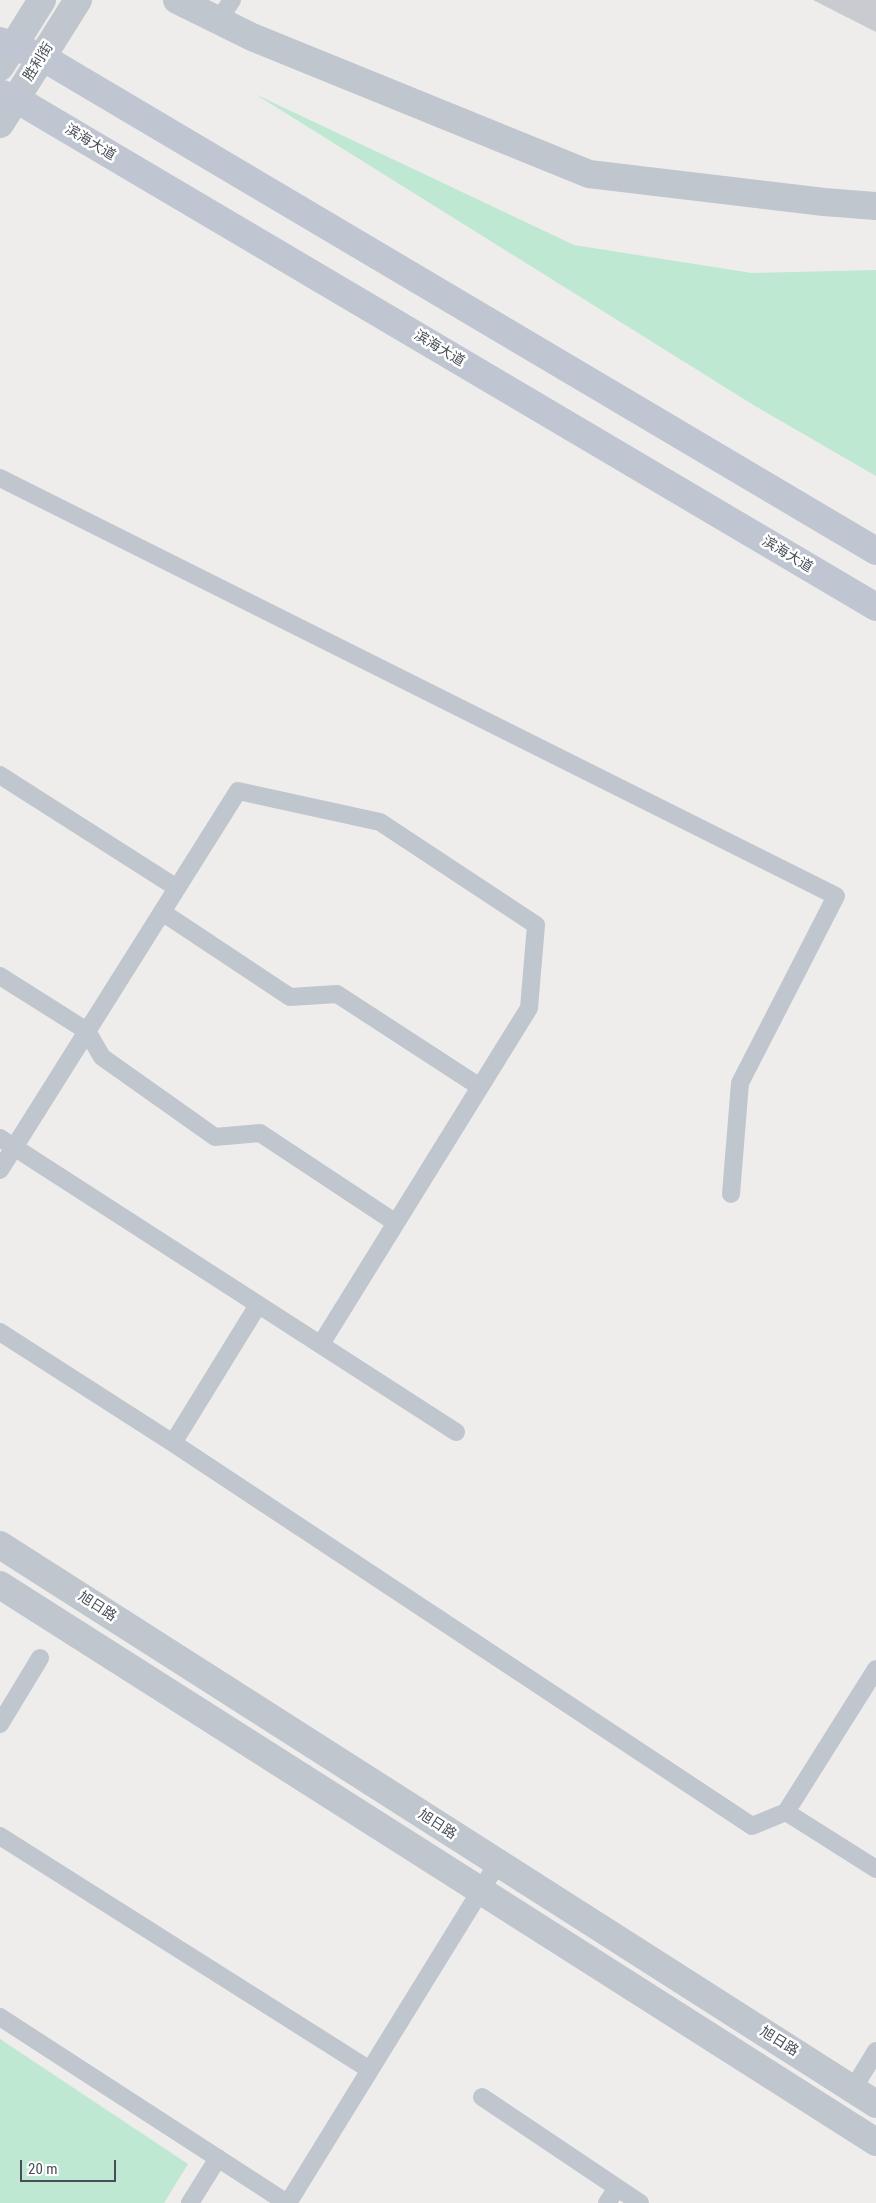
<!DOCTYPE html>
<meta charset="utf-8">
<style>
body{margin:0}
#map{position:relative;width:876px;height:2203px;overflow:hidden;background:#efedec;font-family:"Roboto Condensed",sans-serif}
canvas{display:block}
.scale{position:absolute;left:20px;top:2160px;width:96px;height:22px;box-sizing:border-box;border:2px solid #474e57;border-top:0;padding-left:6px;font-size:15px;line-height:18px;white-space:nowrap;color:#474e57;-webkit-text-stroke:4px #fff;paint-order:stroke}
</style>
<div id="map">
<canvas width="876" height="2203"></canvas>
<div class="scale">20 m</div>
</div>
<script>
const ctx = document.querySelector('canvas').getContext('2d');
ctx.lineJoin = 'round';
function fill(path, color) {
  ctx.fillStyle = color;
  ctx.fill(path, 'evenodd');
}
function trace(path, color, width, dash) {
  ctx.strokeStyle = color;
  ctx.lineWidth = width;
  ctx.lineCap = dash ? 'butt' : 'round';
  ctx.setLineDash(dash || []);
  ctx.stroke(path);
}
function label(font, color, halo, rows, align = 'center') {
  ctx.font = font + ' "Roboto Condensed","Noto Sans SC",sans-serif';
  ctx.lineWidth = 5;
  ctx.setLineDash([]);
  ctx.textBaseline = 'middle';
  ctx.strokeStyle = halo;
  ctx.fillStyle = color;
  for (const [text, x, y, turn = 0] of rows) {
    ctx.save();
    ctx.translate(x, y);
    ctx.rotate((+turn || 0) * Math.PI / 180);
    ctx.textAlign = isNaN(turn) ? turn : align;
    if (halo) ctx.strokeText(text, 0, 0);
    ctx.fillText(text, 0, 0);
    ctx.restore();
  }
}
const green = new Path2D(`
 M255 94 574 245 752 273 876 270V476L755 406Z
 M0 2039 188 2164 164 2203H0Z`);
const building = new Path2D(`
 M813 0H876V32Z`);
const service = new Path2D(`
 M218 21 232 0
 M0 478 836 896 740 1083 731 1194
 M0 775 177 888
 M162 912 290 997 337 994 480 1087
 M0 976 87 1031 102 1057 215 1137 260 1133 396 1223
 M0 1138 456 1432
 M0 1170 238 791 380 822 536 925 529 1008 321 1344
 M0 1332 173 1443 258 1305
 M173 1443 752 1826 786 1812
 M876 1669 786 1812 876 1869
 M0 1724 40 1658
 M0 1836 370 2070
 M0 2017 287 2203
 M853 2089 876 2051
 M482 2097 640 2203
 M190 2203 218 2158
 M288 2203 497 1864
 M607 2203 617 2188`);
const minor = new Path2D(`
 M177 0 252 37 589 174 824 202 876 206
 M0 1545 876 2104
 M0 1585 876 2142`);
const tertiary = new Path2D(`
 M0 67 42 0
 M0 124 78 0`);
const secondary = new Path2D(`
 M0 41 42 57 876 551
 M0 93 16 99 876 607`);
const streetNames = [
 ["胜利街",39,62,-58],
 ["滨海大道",90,143,31],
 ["滨海大道",439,349,31],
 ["滨海大道",787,555,31],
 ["旭日路",97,1607,33],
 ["旭日路",437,1825,33],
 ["旭日路",779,2042,32]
];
fill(green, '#bfe8d2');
fill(building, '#cacbd1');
trace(service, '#bfc6cd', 18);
trace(minor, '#bfc6cd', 28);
trace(tertiary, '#bfc6cd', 28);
trace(secondary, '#bfc6d1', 28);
label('14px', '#474e57', '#fff', streetNames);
</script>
